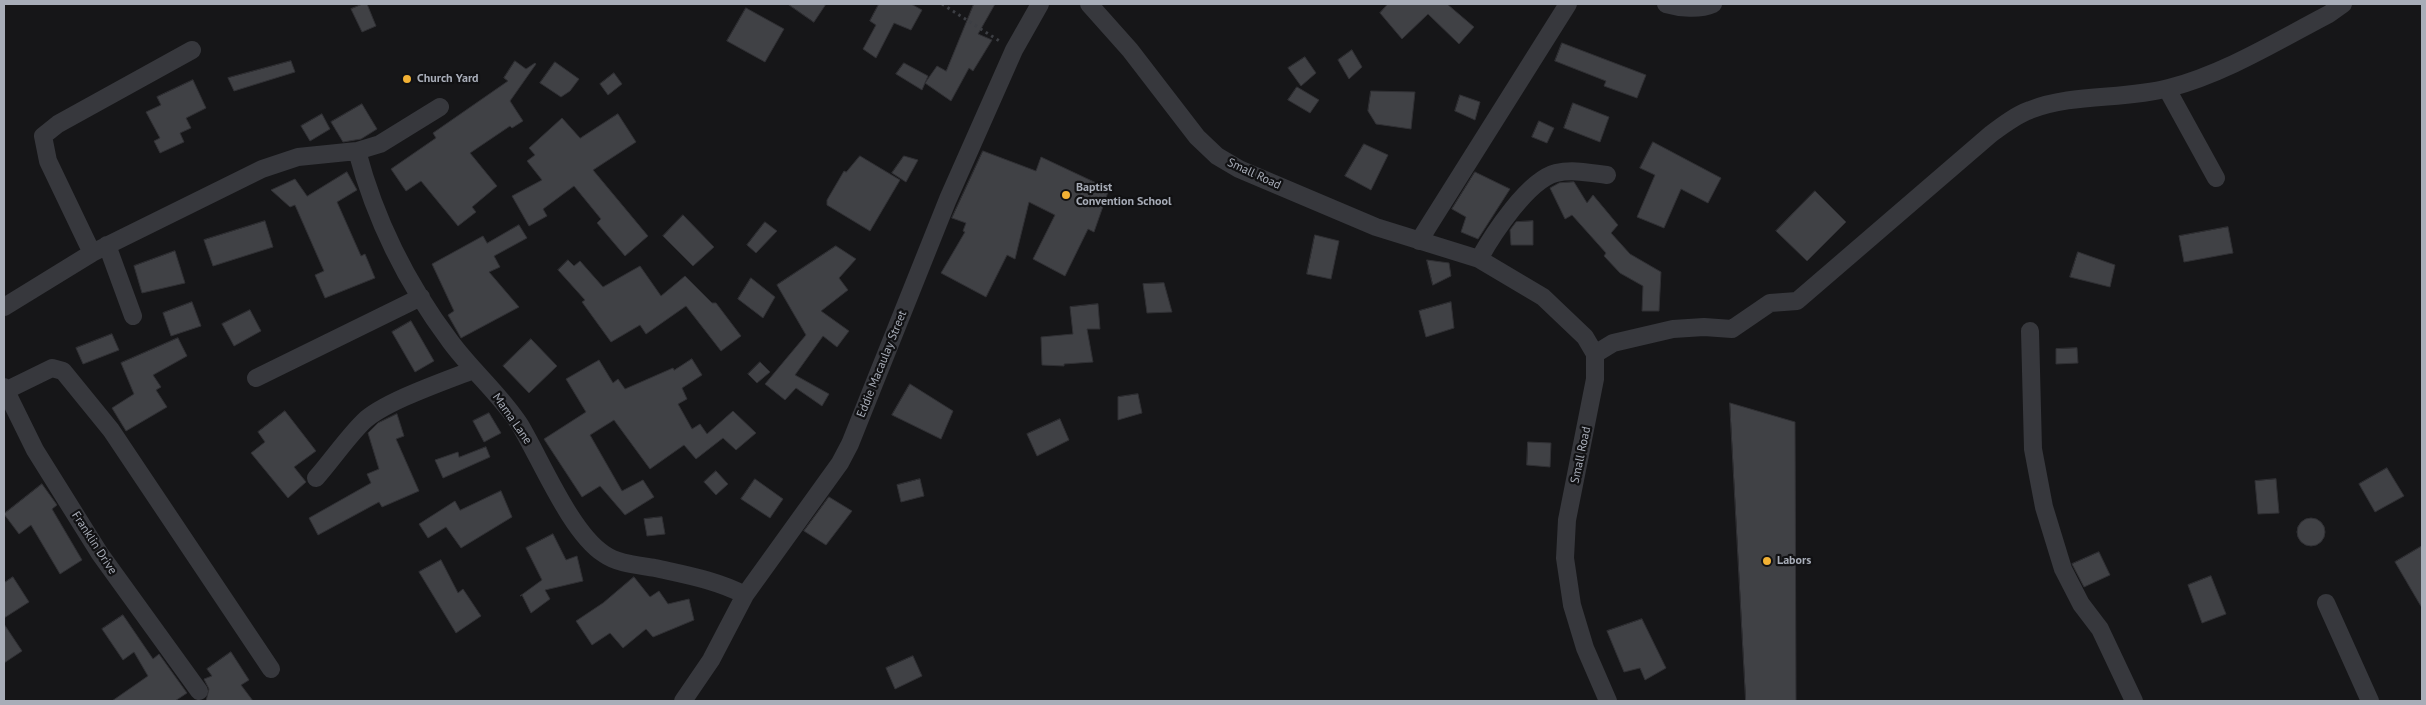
<!DOCTYPE html>
<style>
body{margin:0}
#map{position:relative;width:2426px;height:705px;overflow:hidden;background:#161618;font-family:"PT Sans",sans-serif}
canvas{display:block}
.frame{position:absolute;inset:0;border:5px solid #a8adb8;pointer-events:none}
</style>
<div id="map">
<canvas width="2426" height="705"></canvas>
<div class="frame"></div>
</div>
<script>
const ctx = document.querySelector('canvas').getContext('2d');
ctx.lineJoin = 'round';
function fill(path, color) {
  ctx.fillStyle = color;
  ctx.fill(path, 'evenodd');
}
function trace(path, color, width, dash) {
  ctx.strokeStyle = color;
  ctx.lineWidth = width;
  ctx.lineCap = dash ? 'butt' : 'round';
  ctx.setLineDash(dash || []);
  ctx.stroke(path);
}
function label(font, color, halo, rows, align = 'center') {
  ctx.font = font + ' "PT Sans",sans-serif';
  ctx.lineWidth = 4.5;
  ctx.setLineDash([]);
  ctx.textBaseline = 'middle';
  ctx.strokeStyle = halo;
  ctx.fillStyle = color;
  for (const [text, x, y, turn = 0] of rows) {
    ctx.save();
    ctx.translate(x, y);
    ctx.rotate((+turn || 0) * Math.PI / 180);
    ctx.textAlign = isNaN(turn) ? turn : align;
    if (halo) ctx.strokeText(text, 0, 0);
    ctx.fillText(text, 0, 0);
    ctx.restore();
  }
}
const building = new Path2D(`
 M363 4H367L376 26 362 32 351 9Z
 M788 4H826L814 22Z
 M879 4H911L922 10 911 30 894 23 876 58 863 49 876 25 870 21Z
 M974 4H995L978 34 992 40 973 71 969 68 951 101 925 83 937 66 946 71Z
 M1388 4H1447L1474 27 1459 44 1428 14 1402 39 1380 13Z
 M746 8 784 29 765 62 727 41Z
 M1562 43 1646 75 1637 98 1604 86 1606 81 1555 61Z
 M1352 50 1362 67 1349 79 1338 60Z
 M1305 57 1316 73 1301 86 1288 68Z
 M291 61 295 72 234 91 228 78Z
 M515 61 526 69 535 63 536 64 510 101 523 121 512 128 510 126 470 153 497 186 472 207 476 212 458 226 421 181 406 191 391 169 436 138 433 133 508 81 504 78Z
 M555 62 579 79 570 91 561 97 540 83Z
 M904 63 928 76 922 90 896 74Z
 M614 73 622 84 608 95 600 84Z
 M193 80 206 108 186 118 191 128 180 133 184 142 160 153 154 141 160 138 146 112 161 105 157 97Z
 M1297 87 1319 100 1310 113 1288 100Z
 M1371 91 1415 92 1411 129 1376 124 1368 111Z
 M1460 95 1480 102 1475 120 1455 111Z
 M1573 103 1609 117 1600 142 1564 128Z
 M362 104 377 129 361 139 343 142 331 122Z
 M322 114 330 129 310 141 301 126Z
 M618 114 636 142 593 170 648 236 625 256 597 223 601 219 574 186 543 209 547 216 529 226 512 196 542 180 527 161 535 155 529 148 562 118 580 138Z
 M1539 121 1554 128 1547 143 1532 137Z
 M1653 142 1721 178 1708 203 1681 189 1664 228 1637 217 1655 175 1640 168Z
 M1364 144 1388 155 1371 190 1345 176Z
 M983 151 1036 171 1041 157 1109 189 1094 232 1088 229 1065 276 1033 259 1055 215 1029 202 1015 259 1007 255 986 297 941 273 965 232 963 231 966 223 952 218Z
 M860 156 900 180 870 231 827 205V200L844 171 846 172Z
 M904 156 918 160 906 182 892 173Z
 M347 172 357 190 337 202 361 256 365 254 375 278 325 298 315 275 324 271 295 205 290 207 271 190 295 179 307 196Z
 M1475 172 1510 189 1478 239 1461 232 1466 217 1452 209Z
 M1574 182 1587 203 1593 195 1618 225 1611 233 1630 254 1661 272 1659 311H1642L1643 286 1620 273 1604 256 1606 253 1572 215 1565 219 1550 188 1559 183Z
 M1815 191 1846 222 1807 261 1776 231Z
 M683 215 714 247 693 266 663 236Z
 M265 221 273 247 213 266 204 240Z
 M1533 221V245H1511L1510 230 1516 222Z
 M765 222 777 231 756 253 747 245Z
 M519 225 527 238 494 256 500 267 489 272 519 307 461 338 448 315 454 311 432 264 483 236 487 243Z
 M2228 227 2233 253 2184 262 2179 236Z
 M1315 235 1339 241 1331 279 1307 274Z
 M836 246 856 259 839 278 848 290 821 311 849 331 837 347 823 336 795 375 829 394 822 406 796 388 785 400 765 384 806 335 777 285Z
 M175 251 185 283 142 293 134 266Z
 M2078 252 2115 265 2110 287 2070 277Z
 M568 260 574 266 580 261 603 287 640 266 661 296 685 276 712 303H716L741 336 721 351 686 306 646 334 640 325 611 342 582 302 585 300 558 270Z
 M1427 260 1449 263 1451 276 1433 285Z
 M751 278 775 297 763 318 738 299Z
 M1164 283 1172 312 1147 313 1143 284Z
 M192 302 201 326 171 336 163 313Z
 M1451 302 1454 328 1426 337 1419 311Z
 M1098 304 1100 329H1087L1093 362 1064 364V366L1042 365 1041 337 1073 334 1070 307Z
 M250 310 261 331 234 346 222 324Z
 M411 321 434 361 415 372 392 332Z
 M112 334 119 350 83 364 76 348Z
 M178 338 187 356 153 375 161 387 156 390 167 407 126 431 112 408 134 394 121 363Z
 M531 339 557 366 529 393 503 366Z
 M2077 348 2078 363 2056 364V349Z
 M692 359 702 375 682 388 687 399 678 404 692 429 700 424 707 434 733 411 756 433 736 450 723 438 696 459 684 445 650 469 614 420 590 435 622 491 643 480 654 497 625 515 600 486 582 497 544 439 586 412 566 379 599 360 613 383 618 379 625 389 673 368 674 370Z
 M760 362 770 372 757 383 748 374Z
 M910 384 953 411 941 439 892 415Z
 M1138 394 1142 413 1118 420V397Z
 M1730 403 1795 422 1796 701H1746Z
 M285 411 316 451 294 467 306 482 288 498 251 453 265 442 258 432Z
 M489 413 501 433 484 442 473 421Z
 M397 414 404 436 396 439 419 491 382 507 379 502 318 535 309 518 371 483 367 474 379 469 368 433 378 423Z
 M1060 419 1069 440 1037 456 1027 434Z
 M1528 442 1551 443 1550 467 1527 465Z
 M486 447 490 457 443 478 435 460 458 452 459 457Z
 M2387 468 2404 496 2375 512 2359 484Z
 M716 471 728 484 716 495 704 482Z
 M755 479 783 499 770 518 741 499Z
 M920 479 924 496 901 502 897 485Z
 M2276 479 2279 513 2258 514 2255 481Z
 M42 484 57 505 52 509 82 560 60 574 31 525 19 534 4 514Z
 M501 491 512 517 461 548 446 527 428 538 419 524 455 501 460 510Z
 M829 497 852 511 826 545 804 531Z
 M662 517 665 534 647 536 644 519Z
 M2297 532a14 14 0 1 1 28 0a14 14 0 1 1-28 0Z
 M553 534 566 560 577 556 583 581 545 590 550 599 531 613 522 595 520 596 542 580 526 548Z
 M2422 546V608L2395 562Z
 M2099 552 2110 575 2084 587 2072 564Z
 M441 560 458 593 463 589 481 616 456 633 419 572Z
 M2211 576 2226 614 2202 623 2188 585Z
 M13 577 29 602 4 618V583Z
 M634 577 650 597 659 591 668 604 689 599 694 620 653 637 646 629 623 648 610 633 592 645 576 621 603 603Z
 M123 615 153 659 159 654 187 693 175 701H112L148 676 134 652 123 660 102 629Z
 M1642 619 1666 668 1645 680 1640 668 1624 672 1607 631Z
 M4 624 22 651 4 663Z
 M231 652 249 680 241 685 253 701H206L209 689 204 679 212 676 207 669Z
 M913 656 922 676 895 689 886 668Z`);
const path = new Path2D(`
 M942 4 1001 42`);
const street = new Path2D(`
 M1089 4 1130 50 1197 137 1217 156 1239 169 1376 227 1479 259C1493 234 1528 180 1556 173 1573 169 1590 173 1607 175
 M1666 4C1680 8 1699 10 1713 4
 M2167 89 2216 178
 M357 151C375 219 408 285 450 341 471 370 500 394 520 425 541 460 571 533 604 554 618 564 638 565 655 568 686 575 716 580 745 595
 M1419 241 1568 4
 M107 245 133 316
 M92 253 48 161 43 136 58 124 192 50
 M1479 259 1543 297 1585 337 1595 354V379L1567 520 1565 558 1572 605 1585 648 1608 701
 M4 307 92 253 262 169 298 157 357 151 380 144 440 107
 M2030 331 2033 449 2044 507 2063 569 2081 604 2100 629 2134 701
 M1595 354 1613 343 1673 329 1704 327 1732 329 1770 303 1797 301 1991 134C2003 125 2016 115 2030 110 2073 93 2124 100 2169 88 2226 73 2277 41 2329 14L2343 4
 M256 378 421 297
 M4 387 35 450 100 554 199 691
 M7 390 52 368 63 371 111 430 271 669
 M316 478C332 460 346 439 363 422 383 402 445 381 473 370
 M2326 603 2370 701
 M683 701 711 660 745 595 840 463 850 444 948 199 1014 50 1040 4`);
const markers = [
 [407,79,5,"#f2b134"],
 [1066,195,5,"#f2b134"],
 [1767,561,5,"#f2b134"]
];
const poiNames = [
 ["Church Yard",417,79],
 ["Baptist",1076,188],
 ["Convention School",1076,202],
 ["Labors",1777,561]
];
const streetNames = [
 ["Small Road",1254,174,25],
 ["Eddie Macaulay Street",882,364,-68],
 ["Mama Lane",512,419,55],
 ["Small Road",1581,455,-78],
 ["Franklin Drive",94,543,57]
];
fill(building, '#404145');
trace(building, '#303034', 1);
trace(path, '#3d3f44', 3, [2.5, 4]);
trace(street, '#37383d', 18);
for (const [x, y, r, color] of markers) {
  const dot = new Path2D();
  dot.arc(x, y, r, 0, 2 * Math.PI);
  ctx.fillStyle = color;
  ctx.fill(dot);
  trace(dot, '#111113', 2);
}
label('bold 12px', '#a8adb8', '#111113', poiNames, 'left');
label('12px', '#a8adb8', '#111113', streetNames);
</script>
